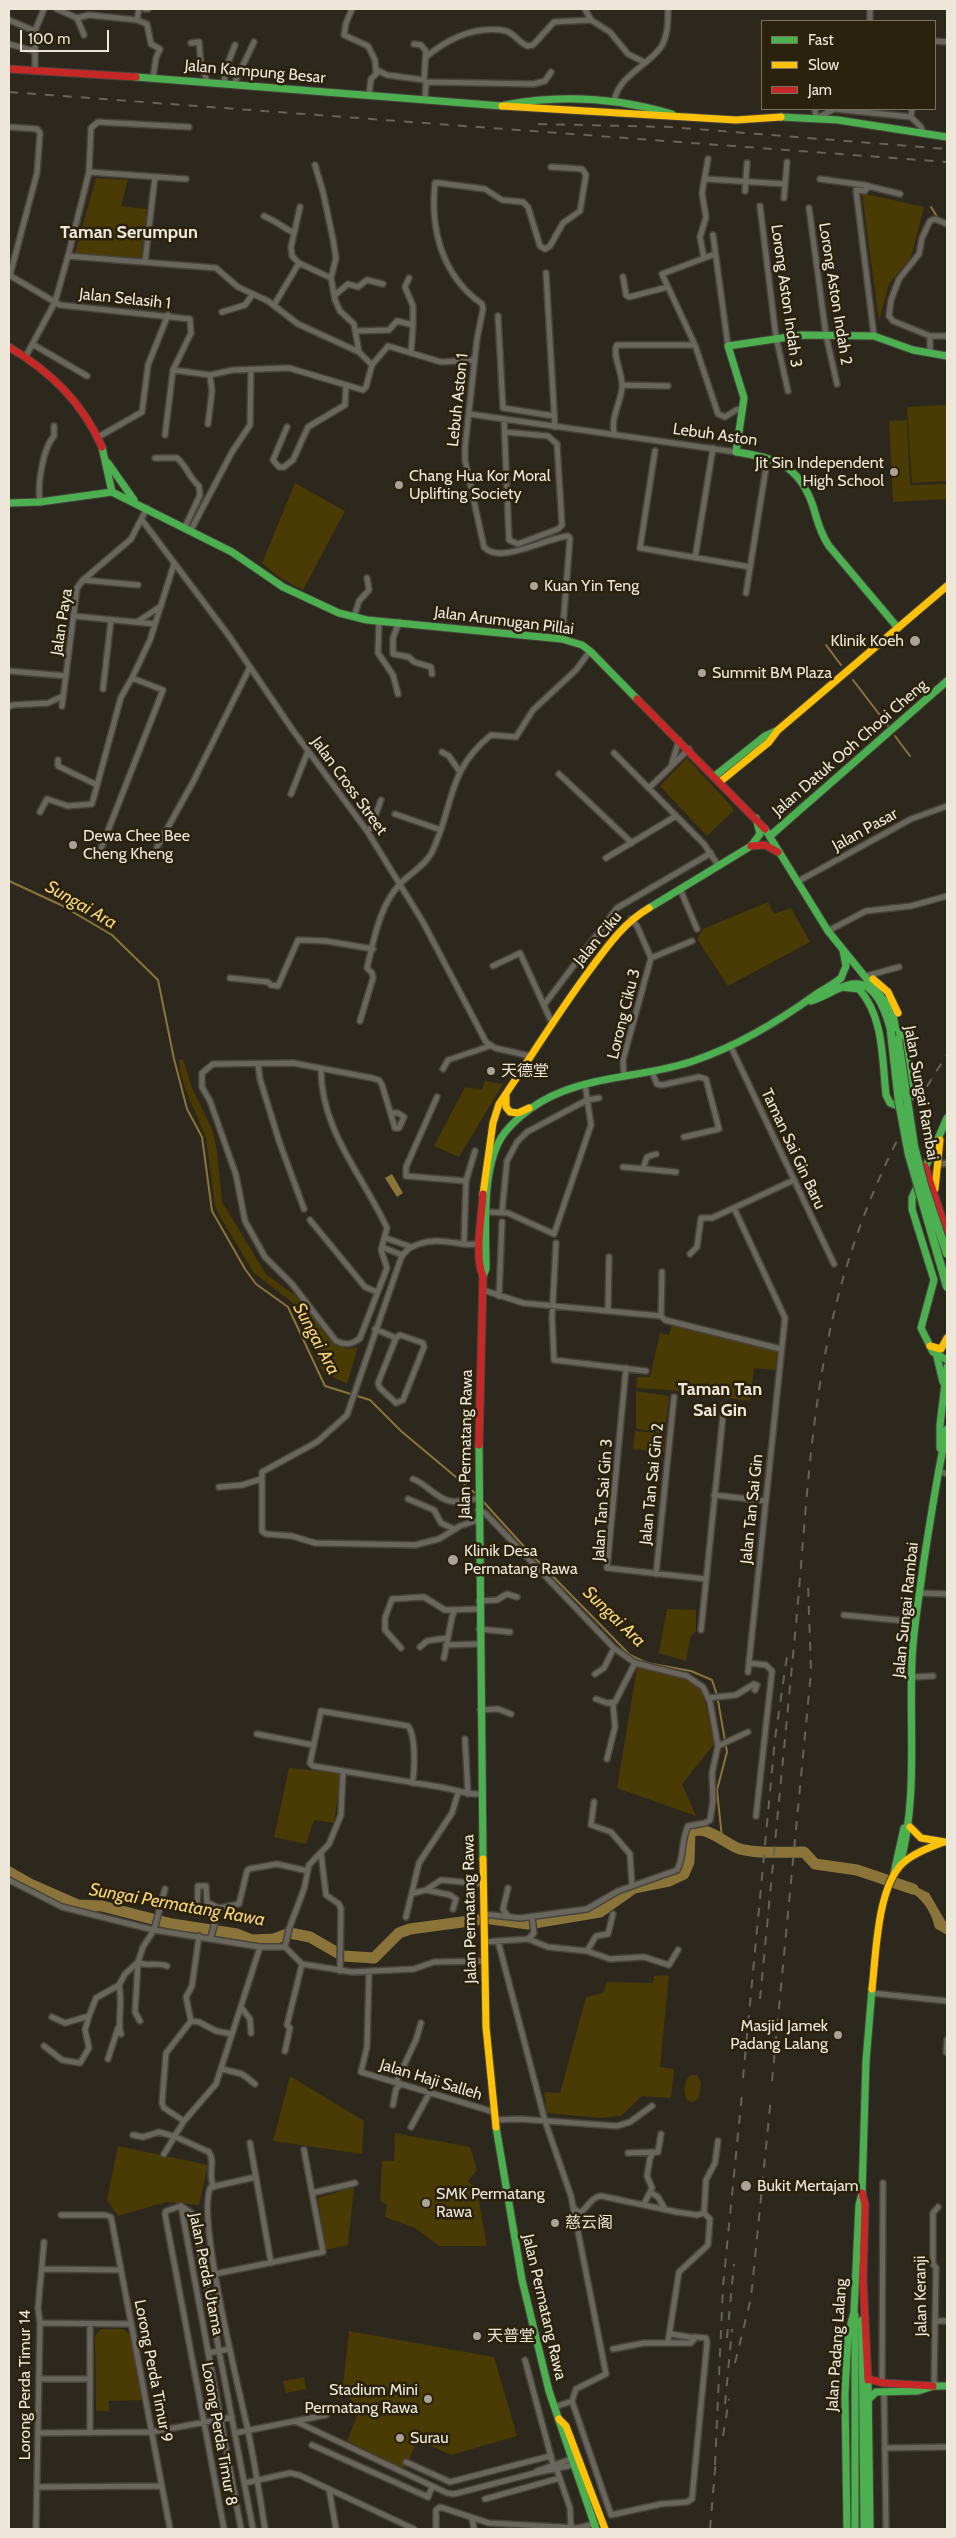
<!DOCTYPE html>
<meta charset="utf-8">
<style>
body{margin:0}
#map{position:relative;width:956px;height:2538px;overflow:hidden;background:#2d281d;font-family:Cabin,sans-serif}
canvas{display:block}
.frame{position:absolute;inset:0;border:10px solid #ece7d9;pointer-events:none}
.legend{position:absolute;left:761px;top:20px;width:175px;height:90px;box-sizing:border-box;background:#2a220d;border:1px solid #78715f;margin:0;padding:6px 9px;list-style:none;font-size:15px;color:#ece7d9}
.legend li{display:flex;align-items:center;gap:10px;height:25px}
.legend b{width:25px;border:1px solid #78715f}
.scale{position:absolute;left:20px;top:30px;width:89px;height:22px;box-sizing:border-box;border:2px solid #ece7d9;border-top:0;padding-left:6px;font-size:15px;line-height:18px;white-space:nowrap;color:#ece7d9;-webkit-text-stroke:4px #2a220d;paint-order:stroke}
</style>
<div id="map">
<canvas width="956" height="2538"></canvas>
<div class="frame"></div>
<ul class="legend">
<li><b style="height:6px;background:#4caf50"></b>Fast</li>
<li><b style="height:6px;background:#ffc107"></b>Slow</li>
<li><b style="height:6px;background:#c62828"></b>Jam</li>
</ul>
<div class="scale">100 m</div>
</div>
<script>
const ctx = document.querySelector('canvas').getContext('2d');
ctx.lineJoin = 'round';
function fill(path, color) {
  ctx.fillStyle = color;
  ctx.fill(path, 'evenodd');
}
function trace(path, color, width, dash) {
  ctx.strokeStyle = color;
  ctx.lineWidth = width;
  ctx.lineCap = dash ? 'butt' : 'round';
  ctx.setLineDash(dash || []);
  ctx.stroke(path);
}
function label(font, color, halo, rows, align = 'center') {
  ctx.font = font + ' Cabin,"Noto Sans SC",sans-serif';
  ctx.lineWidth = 5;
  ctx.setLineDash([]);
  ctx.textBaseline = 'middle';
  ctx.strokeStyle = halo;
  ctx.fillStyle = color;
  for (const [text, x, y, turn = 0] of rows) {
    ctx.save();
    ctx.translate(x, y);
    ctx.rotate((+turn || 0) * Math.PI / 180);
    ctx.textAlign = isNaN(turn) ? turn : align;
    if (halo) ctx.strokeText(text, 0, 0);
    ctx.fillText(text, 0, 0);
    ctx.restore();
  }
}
const green = new Path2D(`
 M96 178 128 180 121 206 147 209 141 258 75 253Z
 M862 193 924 207 911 257 889 284 879 321Z
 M947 405V481L912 483 907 407Z
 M907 420 910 485 947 484V499L893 502 889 421Z
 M295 483 345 511 303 590 279 577 262 563Z
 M687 758 733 808V811L707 836 660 786Z
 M768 902 774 914 791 908 810 942 728 986 697 939 703 929Z
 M183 1059 192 1088 212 1129 217 1151 222 1202 266 1274 299 1298 317 1317 321 1329 334 1345 349 1349 358 1347 347 1384 323 1372 293 1303 254 1273 219 1215 215 1205 206 1138 187 1093 180 1072 179 1060Z
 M485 1081 503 1084 459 1157 434 1146 465 1087 482 1090Z
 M672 1326 777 1352 776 1370 754 1368 750 1401 669 1390 636 1388 637 1377H650L660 1333 669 1335Z
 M636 1391 669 1396 665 1433 653 1432V1422L652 1431 636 1429Z
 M635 1431 665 1434 664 1452 633 1449Z
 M667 1609 696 1610V1631L690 1638 686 1661 659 1653Z
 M638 1662 662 1674 687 1679 703 1692 714 1744 682 1784 696 1816 617 1788Z
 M289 1768 341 1773 334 1823 314 1820 306 1844 274 1837Z
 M669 1975 660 2067 674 2069 671 2098 642 2096 621 2116 601 2118 547 2113 544 2092 560 2093 586 1997 603 1993 607 1982 653 1983 654 1976Z
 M691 2075H697L701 2082 699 2097 693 2102 688 2101C683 2094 683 2081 691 2075Z
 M290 2076 364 2121 362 2154 273 2141Z
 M395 2133 470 2147 477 2170 468 2181 477 2190 487 2246H439L415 2228 385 2217 387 2205 380 2201 382 2161H394Z
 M118 2146 208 2165 199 2205 166 2202 118 2216 107 2200Z
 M354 2187 348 2245 325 2250 318 2198Z
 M101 2329H123L130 2334 142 2400 109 2401V2411H96L95 2336Z
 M349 2331 494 2357 517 2436 451 2455 418 2440 404 2469 347 2441 358 2413 343 2385Z
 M304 2377 306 2389 286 2393 283 2381Z`);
const water = new Path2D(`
 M392 1174 403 1193 397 1197 385 1178Z
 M900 1879 929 1893 947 1924V1935L935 1928C931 1909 918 1891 897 1887Z`);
const stream = new Path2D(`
 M931 207 938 218
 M826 645 841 665
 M853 680 889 727
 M895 736 910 756
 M9 881 61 905 112 935 158 980 174 1059 187 1109 202 1137 212 1211 245 1269 256 1284 288 1307 325 1386 370 1400 401 1431 475 1493
 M480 1498 529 1552 630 1655 647 1663 691 1671 712 1680 717 1695 727 1752 717 1790 722 1838`);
const river = new Path2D(`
 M9 1872 30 1884 78 1905 102 1906 172 1924 237 1934 252 1940 274 1939 290 1933 310 1937 343 1956 374 1958 399 1933 410 1929 477 1920
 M491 1919 528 1924 600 1912 634 1888 669 1881 684 1874 689 1862 690 1832C708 1824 724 1844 740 1849 759 1854 784 1852 804 1852L815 1864 857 1870 913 1889`);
const street = new Path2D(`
 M57 9 77 18 89 15 137 20 147 24 151 44 160 49 156 58 153 78
 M145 9H148
 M352 9 346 23 344 35 368 46 375 60 376 72
 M585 9 591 20 610 32 628 54 644 62
 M77 18 84 35
 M9 20 35 31
 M137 20 139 9
 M870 21V9
 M935 41 947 42
 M191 43 199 42 201 64 207 81
 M9 44 34 51
 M414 44 421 45 426 51 424 80 426 82 425 100
 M426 57C449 38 475 25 506 31 514 33 520 44 528 46L533 45 554 22 591 20
 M35 71V31L44 9
 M426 82 533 84 545 81 551 72
 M225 83 224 73 235 45
 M234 84 254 42
 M369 95 371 79 379 71 387 75 424 80
 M614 101C620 74 647 67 661 47 668 36 668 21 668 9
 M815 109 816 119 834 109 911 117
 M912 109 911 117 921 127 923 133
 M9 127 37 129 40 133 37 173 10 275
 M315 165 323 192 333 239 336 258 331 278 335 300 340 311 354 324 359 352
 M551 167 582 169 586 175 580 211 563 223 550 246 545 249 540 246 528 207 523 202 502 200 485 189 439 183H435C430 229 442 276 482 304L483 309 477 339 465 447V460L484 547C500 565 546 538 568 536L570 538 562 639
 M89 172 186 179
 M705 179 785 184
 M820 179 864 185 900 194
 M869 186 865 191 856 190 874 336
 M745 191 747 163
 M784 198 787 162
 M760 206 776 337 788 391
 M300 207 291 247 292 256 299 263 331 278
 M809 208 826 335 837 384
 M264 216C278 222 282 227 294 233
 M947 224 935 219 930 221 922 238 919 254 899 279 891 300 889 316 893 321 930 336H947
 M713 235 728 346
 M715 254 662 274 695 345 718 414 725 417 736 410 742 409
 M68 256 216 268 238 287 268 301 298 324 359 352 372 365
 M704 258 700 237 706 217 702 193 708 159
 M145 262 155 177
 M546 273 555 427
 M9 275 60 305 190 319 191 333 173 370 165 435
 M623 277 626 295 629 297 668 287
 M409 278 405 287 413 306V325
 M335 295 348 284 358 287 367 280 383 284
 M274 305 299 263
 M222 312 245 305 253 294
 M498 316 503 408 554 416
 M357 331 389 330 397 321 413 325 411 353
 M34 345 87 376
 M930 352V336
 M26 356 55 302 68 256 89 172 91 128 98 122 189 127
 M173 370 210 375 233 370 289 368 363 390 366 387 372 365 388 346 441 362 474 360
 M622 385 668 386
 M469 414 736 452
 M504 419 509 540 518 544 558 529 562 525 557 444 548 436 505 432
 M208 424 212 391 210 375
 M287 427 273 460 279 467H284L293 460 308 427 345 405 346 385
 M615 435C609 421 621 402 622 388 624 375 611 354 617 345H695
 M100 436 142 412 148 365 168 315
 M655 451 640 548 750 567
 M155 458H177C187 466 189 478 199 486L200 495 185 527
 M40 502C37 485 43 448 54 436V426
 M142 520 229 636 292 729 367 831 423 922 486 1042 495 1048 530 1056
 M191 530 232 452 250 425 251 370
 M695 558 713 448
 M83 580 138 585
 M746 593 766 468
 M74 616 155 624
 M354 617 359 601 369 590 367 578
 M379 621 378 653 393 675 398 694
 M137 622 161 606
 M399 622 393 638V654L409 657 414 662 431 667 432 674
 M9 671 66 676
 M103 689 111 620
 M62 706 77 588 83 580 131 539 147 508
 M9 707 13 705 48 703 63 696
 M442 752 449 756 460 772
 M614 753 704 844 718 865
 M58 760V766L97 785
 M672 763 679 740
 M559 774 632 843
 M649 788 689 749
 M291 794 308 751
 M40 812 47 799 68 806 92 804 121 697 132 678 150 640 174 564
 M395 814 441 830
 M367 831 371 828 381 800
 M157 847 193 782 250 667
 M101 857 100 851 163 690 132 678
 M606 858 676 816
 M797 882 911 819 947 806
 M680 889 697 929
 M631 919 637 926 651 958
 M828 931 866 911 911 906 947 896
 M651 958 692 941
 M493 966 520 953 552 1023
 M866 976 899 967
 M230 978 268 982 271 985 278 986 298 940 326 941 373 949
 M544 1005 617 908 711 853
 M360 1021 373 978 372 973 367 968C374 940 379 906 400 884 410 873 425 866 432 852 454 807 446 771 491 735L516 737 533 710 576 670 590 651
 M730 1045 834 1264
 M258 1064 260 1079 279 1141 304 1209
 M443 1069 448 1060 490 1046
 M321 1070C321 1130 363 1176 387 1228L381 1250 387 1268 360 1338C352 1345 346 1345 336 1341L292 1284 265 1257 245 1221 236 1175 210 1101 202 1087V1073L213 1064 293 1063 372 1078 379 1080 382 1085 395 1128H399L404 1117 398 1113H391
 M652 1072 657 1084 662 1085 699 1077 706 1079 719 1129 684 1137
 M624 1076 623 1060 651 958
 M437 1097 406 1167V1176L466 1181
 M937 1165 947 1163
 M623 1167 676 1172
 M643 1168 647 1157 656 1154
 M734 1208 785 1318 748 1672
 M488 1212 508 1213 554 1234 591 1125 585 1084
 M502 1212 507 1161 517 1142 527 1132 587 1100 599 1098
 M310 1220 365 1287 377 1292
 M386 1238 411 1247
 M464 1243 466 1181 475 1151
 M556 1243 552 1318 554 1360 646 1371
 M382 1247 402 1255
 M690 1254 697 1247 701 1218H712L794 1180
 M483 1290 523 1303 661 1316 665 1320 781 1349
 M499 1296 502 1222
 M608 1311 609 1257
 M661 1316 662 1272
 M375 1329 396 1338
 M400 1335 423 1343 424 1347 403 1400 396 1403 380 1388 378 1383 396 1338Z
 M626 1368 607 1568 706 1579
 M938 1471 947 1474
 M413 1479C427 1484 435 1498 450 1501 458 1503 469 1499 478 1499
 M219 1487 242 1485 261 1479
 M714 1495 766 1501
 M408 1499 434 1510 441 1523 454 1529
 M478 1510 485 1513 614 1648 635 1663 687 1676 703 1687 710 1702 718 1746 712 1773 713 1801 710 1820 705 1823 688 1826C680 1843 685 1855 677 1870L618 1891 587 1909 520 1918 483 1914
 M478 1520 460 1526 439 1539 415 1545 315 1543 292 1536 266 1534 262 1531V1472L317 1442 347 1415 401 1258C406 1249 411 1247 419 1244 443 1235 463 1249 482 1243
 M656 1574 674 1397
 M919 1593 947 1594
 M479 1601 497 1600 507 1594 517 1597
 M844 1615 916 1622
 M479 1629 510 1632
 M701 1630 724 1406
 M446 1645 480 1644
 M420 1647 427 1641 447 1638
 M401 1648 385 1630V1618L392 1599 424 1597 445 1610 479 1609
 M444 1658 452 1617 455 1610
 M749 1663 766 1665 772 1671 756 1816
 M595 1674 604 1668 614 1648
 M912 1677 933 1676
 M708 1698 736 1695 754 1684 757 1685 755 1690
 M596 1699 607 1703 615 1702 635 1663
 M480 1710 498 1709 511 1714
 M257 1734 313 1745
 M465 1739 468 1794
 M718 1746 748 1732
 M607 1759 615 1727 613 1704
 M412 1783C415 1771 416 1736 408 1726L321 1711 310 1763 313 1766C355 1773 397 1780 440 1787 454 1789 466 1795 481 1794
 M594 1802 591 1825 611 1832 630 1854 632 1886
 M321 1853 326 1895 339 1904 341 1909 340 1971
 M9 1880 62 1907 154 1930 260 1947H285L302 1964 352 1972 414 1969 434 1962 484 1961
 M426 1890 450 1895 456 1899 453 1909
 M414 1893 426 1890 441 1880 483 1884
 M197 1909 198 1886H206L207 1902 219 1908
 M507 1915 503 1909 508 1888
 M406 1917 419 1863 452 1813 458 1793
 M211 1937 219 1908 239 1904 247 1871 249 1869 277 1864 308 1871
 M528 1939 548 1947 587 1951 610 1959 644 1957 669 1965 678 1950
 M498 1941 545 2121 571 2196 606 2374 576 2389 572 2401 611 2515 661 2504 687 2502 692 2499 707 2343 706 2338 694 2337
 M484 1942 528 1939 534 1933 532 1917
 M285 1947 289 1929 304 1889 309 1865 329 1844 341 1815 343 1771
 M587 1951 596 1936 608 1934 613 1914
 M369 1972 367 2047 361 2072 494 2112
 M119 1985C123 2000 117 2026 121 2034
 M871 1993 947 2001
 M241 2007 250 2019 251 2033
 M52 2017 65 2023 89 2016 96 1998 119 1985 125 1974 138 1962 143 1947 154 1930 165 1889
 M140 2021 135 2012 138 1962C144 1967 157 1962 167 1966
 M191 2021 199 2022 216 2031 232 2034
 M44 2046 62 2060 80 2063 89 2048 85 2030 89 2016
 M285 2051 290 2028 287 2025 302 1964
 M946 2052 947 2040
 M108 2059 118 2028
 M222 2069 242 2074 255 2084
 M396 2082 416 2040 421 2023
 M393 2105 396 2089 401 2084
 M495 2120 519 2119 617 2126 630 2122 652 2106
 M184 2121 164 2108 162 2103 166 2053 191 2021 186 1997 192 1986 199 1936
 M411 2127 430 2092
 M133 2135 143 2137 159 2132 176 2137 209 2152C216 2163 207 2175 214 2187
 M250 2143 271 2263
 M628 2153 658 2152 661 2134
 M164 2154 184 2121 216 2084 260 1947
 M256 2177 211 2187C195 2212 240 2393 248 2431 255 2464 260 2497 265 2529
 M650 2192 658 2197 665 2209
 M312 2193 355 2183
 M644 2204 652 2188 647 2176 650 2158 653 2153
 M181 2206 166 2211 165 2214 224 2529
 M181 2206 193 2214 253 2529
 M181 2206 241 2529
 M574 2208 579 2213C588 2209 590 2197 601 2196L677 2212 697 2215 704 2213
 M704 2213 706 2180 715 2163 718 2141
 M61 2215H105L111 2217 170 2529
 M42 2269 121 2270
 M205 2276 323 2252 304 2150
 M935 2321H947
 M40 2323 131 2324
 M668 2342 679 2272 708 2245 710 2219 704 2213
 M613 2349 644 2343H691L695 2338 671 2334
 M208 2353 230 2349
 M525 2360 553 2464
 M39 2379H90
 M882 2383 883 2183
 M934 2386 936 2268 933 2264V2213L938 2207
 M884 2392 886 2529
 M555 2407 572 2401
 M295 2421 447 2493 454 2494 535 2473 573 2465
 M38 2433 152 2432 232 2417
 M90 2433V2324
 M235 2433 326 2415
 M312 2445 428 2497 432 2487
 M886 2448 947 2447
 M406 2462 450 2482 550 2456
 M557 2470 570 2508 571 2529
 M537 2471 571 2459
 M245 2483 290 2473 299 2475 414 2529
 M37 2487 162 2486
 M329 2489 336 2529
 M485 2499 560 2478
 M472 2519 474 2529
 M36 2529 40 2323 38 2308 44 2242
 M436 2529V2510L440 2507 489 2523 578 2528 594 2524`);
const fast = new Path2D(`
 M136 77 502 106
 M505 105C561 94 618 98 672 114
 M781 117 838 120 947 137
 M108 463 134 500
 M112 492 232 552 283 587 339 613 367 620 562 639 582 645 590 651 637 699
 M9 503 40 502 112 492 102 447
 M898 628 829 546C821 534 817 520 813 506 799 465 776 458 736 452L744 398 728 346 802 335 874 336 913 350 947 356
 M716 775 765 736 776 731
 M765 829 828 931 892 1010 898 1040
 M770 836 947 681
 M649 908 751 846 760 834 756 818
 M841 987 859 989C884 1017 882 1059 886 1095L890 1103 898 1106C903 1104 908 1103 910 1097 915 1082 905 1047 902 1031
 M811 1001C824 997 835 989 848 985 875 977 886 1012 891 1032
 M947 1118 912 1198V1209L934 1280 921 1328 933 1352 947 1360
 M483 1276 486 1269C486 1231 481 1172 501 1138 508 1127 519 1117 530 1109 580 1073 641 1080 696 1060 739 1045 779 1021 815 995 824 989 833 985 841 978L846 966 843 950
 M937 1357 943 1382
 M479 1445 483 1859
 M940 1448V1425L947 1367
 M900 1865C918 1797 909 1731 912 1661 913 1630 919 1599 923 1567 930 1521 937 1475 947 1429
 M894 1873 904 1828
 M496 2127 522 2280 549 2391 596 2529
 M855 2315V2529
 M862 2320 864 2529
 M868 2380 870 2529
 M869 2399 876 2392 918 2391 934 2386H947
 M847 2529 845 2394 848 2335 854 2312 859 2205 862 2193 866 2061 872 1989`);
const slow = new Path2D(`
 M502 106 736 120 781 117
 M721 781 769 742 778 730 947 586
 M873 979 888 992 898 1013
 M506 1095V1107L510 1112 518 1113 529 1108
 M935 1189 940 1140
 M483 1194 493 1123 499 1104C529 1060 557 1014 589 971 607 947 622 924 649 908
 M930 1346 941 1349 947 1338
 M910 1827 921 1838 945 1842
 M483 1859 486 2027 496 2127
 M872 1989C876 1955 877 1887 903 1863 914 1853 930 1847 944 1842
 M559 2419 566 2426 605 2529`);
const jam = new Path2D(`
 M9 69 136 77
 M9 347C51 372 82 402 102 447
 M637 699 765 829
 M751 846 765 845 778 852
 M925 1166 947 1234
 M479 1445 483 1276C474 1256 482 1217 483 1194
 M862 2193 865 2204 863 2280 868 2380
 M868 2379 884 2383 933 2386`);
const rail = new Path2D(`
 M9 92 947 162
 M538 124 670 127 947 149
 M760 1999C772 1874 784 1749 796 1624 804 1538 808 1451 823 1366 842 1255 884 1149 947 1055
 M743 2078 775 1739 787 1656
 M772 2081 811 1672 808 1583
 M727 2338 734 2264
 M735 2363 751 2298 771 2097
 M725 2404 732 2329
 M723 2436 729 2399
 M715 2465 723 2286 742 2094
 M710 2529 716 2459`);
const fastBridge = new Path2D(`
 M891 1032 899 1102 909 1155 947 1287
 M898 1040 914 1146 924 1185 947 1254`);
const markers = [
 [894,472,5,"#a9a497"],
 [399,485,5,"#a9a497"],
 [534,586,5,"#a9a497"],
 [915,641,6,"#a9a497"],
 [702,673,5,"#a9a497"],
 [73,845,5,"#a9a497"],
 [491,1071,5,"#a9a497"],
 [453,1560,6,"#a9a497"],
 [838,2035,5,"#a9a497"],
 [746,2186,6,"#a9a497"],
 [426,2203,5,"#a9a497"],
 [555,2223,5,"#a9a497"],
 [477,2336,5,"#a9a497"],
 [428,2399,5,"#a9a497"],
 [400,2438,5,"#a9a497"]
];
const streetNames = [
 ["Jalan Kampung Besar",255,72,5],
 ["Lorong Aston Indah 2",835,294,81],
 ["Lorong Aston Indah 3",786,296,82],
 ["Jalan Selasih 1",125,299,6],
 ["Lebuh Aston 1",458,400,-84],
 ["Lebuh Aston",715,435,8],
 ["Jalan Arumugan Pillai",504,621,7],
 ["Jalan Paya",62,622,-81],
 ["Jalan Datuk Ooh Chooi Cheng",850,748,-41],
 ["Jalan Cross Street",349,786,54],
 ["Jalan Pasar",865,830,-29],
 ["Jalan Ciku",598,939,-50],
 ["Lorong Ciku 3",624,1014,-76],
 ["Jalan Sungai Rambai",921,1093,80],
 ["Taman Sai Gin Baru",793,1149,65],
 ["Jalan Permatang Rawa",466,1444,-89],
 ["Jalan Tan Sai Gin 2",652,1484,-84],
 ["Jalan Tan Sai Gin 3",603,1500,-86],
 ["Jalan Tan Sai Gin",752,1509,-84],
 ["Jalan Sungai Rambai",906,1610,-84],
 ["Jalan Permatang Rawa",470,1909,-91],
 ["Jalan Haji Salleh",431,2080,17],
 ["Jalan Perda Utama",206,2274,79],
 ["Jalan Keranji",921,2296,-91],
 ["Jalan Permatang Rawa",544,2307,77],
 ["Jalan Padang Lalang",837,2345,-86],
 ["Lorong Perda Timur 9",153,2371,79],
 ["Lorong Perda Timur 14",25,2385,-90],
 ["Lorong Perda Timur 8",219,2434,80]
];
const poiNames = [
 ["Jit Sin Independent",884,463,"right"],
 ["High School",884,481,"right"],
 ["Chang Hua Kor Moral",409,476],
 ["Uplifting Society",409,494],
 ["Kuan Yin Teng",544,586],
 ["Klinik Koeh",904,641,"right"],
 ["Summit BM Plaza",712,673],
 ["Dewa Chee Bee",83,836],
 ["Cheng Kheng",83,854],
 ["天德堂",501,1071],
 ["Klinik Desa",464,1551],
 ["Permatang Rawa",464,1569],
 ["Masjid Jamek",828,2026,"right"],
 ["Padang Lalang",828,2044,"right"],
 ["Bukit Mertajam",757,2186],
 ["SMK Permatang",436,2194],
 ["Rawa",436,2212],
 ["慈云阁",565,2223],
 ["天普堂",487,2336],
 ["Stadium Mini",418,2390,"right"],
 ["Permatang Rawa",418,2408,"right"],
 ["Surau",410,2438]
];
const neighbourhoodNames = [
 ["Taman Serumpun",129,233],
 ["Taman Tan",720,1390],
 ["Sai Gin",720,1411]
];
const waterNames = [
 ["Sungai Ara",81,905,30],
 ["Sungai Ara",316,1339,62],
 ["Sungai Ara",614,1617,44],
 ["Sungai Permatang Rawa",177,1905,10]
];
fill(green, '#4a3a04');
fill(water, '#8b7439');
trace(stream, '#8b7439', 2);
trace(river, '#8b7439', 11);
trace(street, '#48443b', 8);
trace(fast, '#48443b', 9);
trace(slow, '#48443b', 9);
trace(jam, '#48443b', 9);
trace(street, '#69665e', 5);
trace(fast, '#4caf50', 7);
trace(slow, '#ffc107', 7);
trace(jam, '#c62828', 7);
trace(rail, '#666359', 2, [9, 9]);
trace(fastBridge, '#48443b', 10, []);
trace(fastBridge, '#4caf50', 8);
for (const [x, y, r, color] of markers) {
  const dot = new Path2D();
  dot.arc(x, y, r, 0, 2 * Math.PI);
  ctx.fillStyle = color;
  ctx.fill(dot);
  trace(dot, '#2a220d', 2);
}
label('16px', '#ece7d9', '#2a220d', streetNames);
label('16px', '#ece7d9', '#2a220d', poiNames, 'left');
label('bold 18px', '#ece7d9', '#2a220d', neighbourhoodNames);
label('italic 18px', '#f7d377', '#2a220d', waterNames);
</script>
